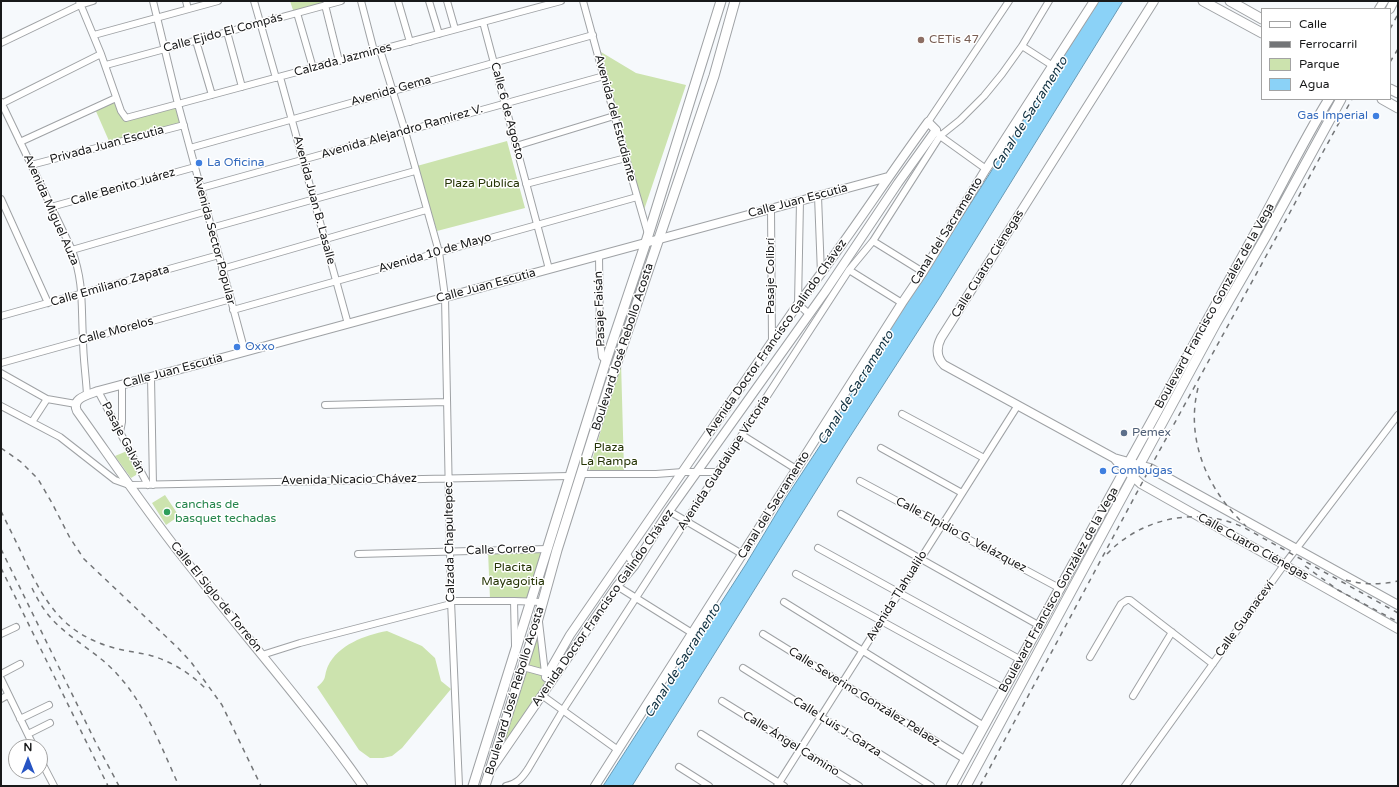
<!DOCTYPE html>
<meta charset="utf-8">
<style>
body{margin:0}
#map{position:relative;width:1399px;height:787px;overflow:hidden;background:#f6f9fc;font-family:"Varela Round",sans-serif}
canvas{display:block}
.frame{position:absolute;inset:0;border:2px solid #18191a;pointer-events:none}
.legend{position:absolute;left:1261px;top:8px;width:130px;height:92px;box-sizing:border-box;background:#fff;border:1px solid #a3a3a3;margin:0;padding:5px 7px;list-style:none;font-size:12px;color:#18191a}
.legend li{display:flex;align-items:center;gap:8px;height:20px}
.legend b{width:20px;border:1px solid #a3a3a3}
.north{position:absolute;left:8px;top:739px;width:40px;height:40px;box-sizing:border-box;background:#fff;border:1px solid #a3a3a3;border-radius:50%;rotate:0deg;font-size:11px;font-weight:700;line-height:16px;text-align:center;color:#18191a}
.north::after{content:'';display:block;margin:auto;width:14px;height:18px;background:#2654c3;clip-path:polygon(50% 0,100% 100%,50% 72%,0 100%)}
</style>
<div id="map">
<canvas width="1399" height="787"></canvas>
<div class="frame"></div>
<ul class="legend">
<li><b style="height:5px;background:#fff"></b>Calle</li>
<li><b style="height:5px;background:#737577"></b>Ferrocarril</li>
<li><b style="height:11px;background:#cce3ae"></b>Parque</li>
<li><b style="height:11px;background:#8bd2f7"></b>Agua</li>
</ul>
<div class="north">N</div>
</div>
<script>
const ctx = document.querySelector('canvas').getContext('2d');
ctx.lineJoin = 'round';
function fill(path, color) {
  ctx.fillStyle = color;
  ctx.fill(path, 'evenodd');
}
function trace(path, color, width, dash) {
  ctx.strokeStyle = color;
  ctx.lineWidth = width;
  ctx.lineCap = dash ? 'butt' : 'round';
  ctx.setLineDash(dash || []);
  ctx.stroke(path);
}
function label(font, color, halo, rows, align = 'center') {
  ctx.font = font + ' "Varela Round",sans-serif';
  ctx.lineWidth = 3;
  ctx.setLineDash([]);
  ctx.textBaseline = 'middle';
  ctx.strokeStyle = halo;
  ctx.fillStyle = color;
  for (const [text, x, y, turn = 0] of rows) {
    ctx.save();
    ctx.translate(x, y);
    ctx.rotate((+turn || 0) * Math.PI / 180);
    ctx.textAlign = isNaN(turn) ? turn : align;
    if (halo) ctx.strokeText(text, 0, 0);
    ctx.fillText(text, 0, 0);
    ctx.restore();
  }
}
const green = new Path2D(`
 M290 1H322L323 4 294 13Z
 M601 52 636 73 686 85 644 210Z
 M116 99 130 120 177 106 181 124 109 141 95 109Z
 M507 141 525 208 437 231 417 166Z
 M621 362 624 470 589 471Z
 M127 451 138 469 136 475 131 478 115 456Z
 M165 495 179 516 166 525 152 503Z
 M546 550 530 599H490L488 551Z
 M539 628 542 670 546 681 495 761Z
 M387 631 422 646 435 658 441 681 451 689 402 748 392 756 383 758H370L359 750 317 687C328 678 323 678 328 666 338 645 365 635 387 631Z`);
const water = new Path2D(`
 M1099 1H1123L940 297 844 446 632 786H603L746 564 785 499 827 435 889 331 992 170Z`);
const street = new Path2D(`
 M79 1 101 54 121 111 126 118 561 1
 M153 1 178 104 245 352
 M186 1 188 9
 M254 1 276 78
 M361 1 374 51
 M398 1 410 42
 M429 1 439 34
 M447 1 455 29
 M583 1 626 158 648 234
 M325 5 339 61
 M297 13 313 68
 M483 22 549 269
 M227 32 242 87
 M94 35 218 1
 M196 41 212 95
 M1 43 80 5 93 1
 M1022 46 1053 66
 M380 50 405 131 439 252 445 297 451 601 459 786
 M106 65 341 1
 M280 77 348 324
 M1 102 72 250C84 283 81 305 83 339 83 358 86 376 87 395
 M1 104 101 54
 M928 122 1009 1
 M938 133 940 136 986 169
 M20 142 116 98
 M516 146 614 116
 M190 148 593 35
 M31 165 184 125
 M526 184 626 158
 M201 188 604 76
 M818 196 821 274
 M1 199 48 303
 M800 201 798 304 809 314
 M51 207 195 167
 M771 208 772 343
 M211 228 415 171
 M873 241 923 272
 M72 250 207 211
 M599 255 600 341 602 357 606 361
 M222 269 426 210
 M849 270 902 303
 M233 310 637 197
 M1 316 219 255
 M1 363 231 299
 M1 373 47 399 76 404
 M151 377 153 485
 M98 391 148 485
 M325 405 447 402
 M1 406 60 437 115 480 129 485 570 476
 M902 414 984 458
 M32 422 47 399
 M120 432 122 422V384
 M742 435 796 469
 M881 448 962 493
 M581 474H656L683 472H717
 M860 481 1061 589
 M669 511 742 554
 M841 514 1040 626
 M818 548 1021 660
 M358 554 547 549
 M627 554 634 566
 M796 574 1005 689
 M617 586 692 633
 M514 601 515 645
 M784 602 984 726
 M539 622 545 673 546 678
 M1 634 16 627
 M763 634 966 760
 M262 655 300 643 447 605 451 601H514L542 602
 M1090 657 1121 604 1127 600H1130L1213 664
 M523 667 545 673
 M743 668 931 786
 M1 674 20 664
 M1 679 34 747
 M543 696 618 750
 M1133 696 1172 632
 M1 699 8 695
 M722 701 859 786
 M20 719 49 705
 M28 734 50 723
 M701 734 784 786
 M40 759 54 786
 M679 767 709 786
 M506 786C517 784 522 778 528 769L563 710 849 270 873 241 940 136 960 120 984 96 1002 74 1022 46 1049 1
 M777 786 1018 405
 M1125 786 1284 565 1398 415`);
const secondary = new Path2D(`
 M1154 1 941 338C936 348 936 357 944 365L1114 458 1150 468 1398 605
 M1379 9 1384 1
 M1390 9 1394 1
 M1114 458 1120 465 1141 484 1398 629
 M492 768 617 586 634 566 669 511 825 292 898 183 936 130 928 122C884 182 844 245 798 304L570 635 546 677
 M363 786C307 706 242 633 182 556 145 509 112 460 77 411 71 398 88 395 98 391L207 362 888 177
 M595 786 902 303 923 272 986 169 1094 1`);
const primary = new Path2D(`
 M1203 1 1262 33
 M1230 1 1262 19
 M1390 89 1398 93
 M1382 99 1398 108
 M473 786 606 361 646 242 721 1
 M485 786 536 626 557 550 609 386 714 76 735 1
 M951 786C1054 601 1155 415 1257 230 1281 187 1303 141 1329 99
 M966 786 1216 323 1266 236 1341 99`);
const rail = new Path2D(`
 M1390 29 1398 14
 M1390 62 1398 49
 M1198 388C1185 440 1208 491 1246 526
 M1 448 21 462 38 479 52 503 70 538 84 559 178 648 191 662 222 705 261 786
 M1 511C9 528 18 545 26 563 46 604 64 633 111 647 123 651 136 652 149 655 171 661 190 673 206 689
 M1 549 95 741 119 786
 M1107 554C1142 517 1199 506 1245 528L1398 613
 M1305 566 1338 590 1398 622
 M1 568 108 786
 M1346 580C1363 585 1380 585 1398 581
 M32 588C39 603 48 617 61 628 79 644 101 656 117 674 146 705 162 749 179 786
 M980 786 1150 468 1352 99`);
const markers = [
 [921,40,4,"#8d6e63"],
 [1376,116,4,"#3f7fe0"],
 [199,163,4,"#3f7fe0"],
 [237,347,4,"#3f7fe0"],
 [1124,433,4,"#5c6f8a"],
 [1103,471,4,"#3f7fe0"],
 [167,512,4,"#2e9e5b"]
];
const streetNames = [
 ["Calle Ejido El Compás",223,33,-15],
 ["Calzada Jazmines",343,60,-15],
 ["Avenida Gema",391,91,-16],
 ["Calle 6 de Agosto",507,111,75],
 ["Avenida del Estudiante",615,118,75],
 ["Avenida Alejandro Ramírez V.",402,132,-16],
 ["Privada Juan Escutia",107,145,-15],
 ["Calle Benito Juárez",123,187,-16],
 ["Avenida Juan B. Lasalle",314,200,75],
 ["Calle Juan Escutia",798,201,-15],
 ["Avenida Miguel Auza",51,210,66],
 ["Canal del Sacramento",947,231,-58],
 ["Avenida Sector Popular",214,240,75],
 ["Avenida 10 de Mayo",435,253,-16],
 ["Calle Cuatro Ciénegas",988,264,-58],
 ["Pasaje Colibrí",771,276,-90],
 ["Calle Emiliano Zapata",110,286,-16],
 ["Calle Juan Escutia",486,286,-15],
 ["Boulevard Francisco González de la Vega",1215,306,-61],
 ["Pasaje Faisán",600,309,-92],
 ["Calle Morelos",116,331,-15],
 ["Avenida Doctor Francisco Galindo Chávez",776,338,-55],
 ["Boulevard José Rebollo Acosta",623,347,-72],
 ["Calle Juan Escutia",173,371,-15],
 ["Pasaje Galván",123,438,62],
 ["Avenida Guadalupe Victoria",724,463,-57],
 ["Avenida Nicacio Chávez",349,480,-1],
 ["Canal del Sacramento",774,505,-58],
 ["Calle Elpidio G. Velázquez",961,535,28],
 ["Calzada Chapultepec",450,542,-91],
 ["Calle Cuatro Ciénegas",1253,547,29],
 ["Calle Correo",501,550,-2],
 ["Boulevard Francisco González de la Vega",1059,590,-61],
 ["Avenida Tlahualilo",897,596,-58],
 ["Calle El Siglo de Torreón",216,597,51],
 ["Avenida Doctor Francisco Galindo Chávez",603,608,-55],
 ["Calle Guanaceví",1245,619,-54],
 ["Boulevard José Rebollo Acosta",515,691,-73],
 ["Calle Severino González Pelaez",864,697,32],
 ["Calle Luis J. Garza",837,727,32],
 ["Calle Ángel Camino",791,744,32]
];
const educationNames = [
 ["CETis 47",929,40]
];
const shopNames = [
 ["Gas Imperial",1368,116,"right"],
 ["La Oficina",207,163],
 ["Oxxo",245,347],
 ["Combugas",1111,471]
];
const parkNames = [
 ["Plaza Pública",482,184],
 ["Plaza",609,448],
 ["La Rampa",609,462],
 ["Placita",513,568],
 ["Mayagoitia",513,582]
];
const serviceNames = [
 ["Pemex",1132,433]
];
const leisureNames = [
 ["canchas de",175,505],
 ["basquet techadas",175,519]
];
const waterNames = [
 ["Canal de Sacramento",1030,114,-58],
 ["Canal de Sacramento",856,388,-58],
 ["Canal de Sacramento",683,661,-58]
];
fill(green, '#cce3ae');
fill(water, '#8bd2f7');
trace(water, '#689ab5', 1);
trace(street, '#9fa2a5', 8);
trace(secondary, '#9fa2a5', 10);
trace(primary, '#9fa2a5', 11);
trace(street, '#fff', 6);
trace(secondary, '#fff', 8);
trace(primary, '#fff', 9);
trace(rail, '#737577', 1.5, [5, 5]);
for (const [x, y, r, color] of markers) {
  const dot = new Path2D();
  dot.arc(x, y, r, 0, 2 * Math.PI);
  ctx.fillStyle = color;
  ctx.fill(dot);
  trace(dot, '#fff', 1.5);
}
label('12px', '#18191a', '#fff', streetNames);
label('12px', '#785e54', '#fff', educationNames, 'left');
label('12px', '#366cbe', '#fff', shopNames, 'left');
label('12px', '#253405', '#fff', parkNames);
label('12px', '#4e5e75', '#fff', serviceNames, 'left');
label('12px', '#27864d', '#fff', leisureNames, 'left');
label('italic 13px', '#113242', '#fff', waterNames);
</script>
